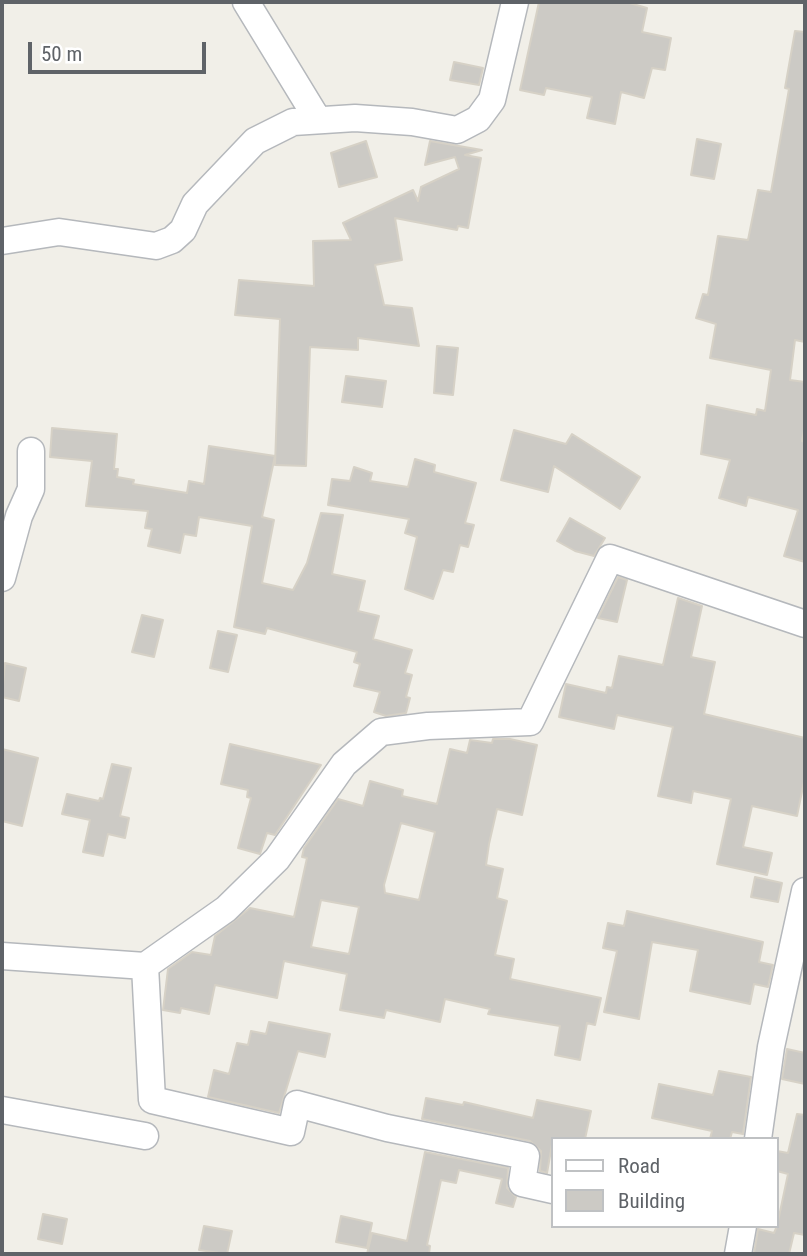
<!DOCTYPE html>
<style>
body{margin:0}
#map{position:relative;width:807px;height:1256px;overflow:hidden;background:#f1efe8;font-family:"Roboto Condensed",sans-serif}
canvas{display:block}
.frame{position:absolute;inset:0;border:4px solid #5f6368;pointer-events:none}
.legend{position:absolute;left:551px;top:1137px;width:228px;height:91px;box-sizing:border-box;background:#fff;border:2px solid #bfc1c3;margin:0;padding:9px 12px;list-style:none;font-size:21px;color:#5f6368}
.legend li{display:flex;align-items:center;gap:14px;height:35px}
.legend b{width:35px;border:2px solid #bfc1c3}
.scale{position:absolute;left:28px;top:42px;width:178px;height:32px;box-sizing:border-box;border:4px solid #5f6368;border-top:0;padding-left:9px;font-size:21px;line-height:24px;white-space:nowrap;color:#5f6368;-webkit-text-stroke:5px #fff;paint-order:stroke}
</style>
<div id="map">
<canvas width="807" height="1256"></canvas>
<div class="frame"></div>
<ul class="legend">
<li><b style="height:9px;background:#fff"></b>Road</li>
<li><b style="height:19px;background:#cccac5"></b>Building</li>
</ul>
<div class="scale">50 m</div>
</div>
<script>
const ctx = document.querySelector('canvas').getContext('2d');
ctx.lineJoin = 'round';
function fill(path, color) {
  ctx.fillStyle = color;
  ctx.fill(path, 'evenodd');
}
function trace(path, color, width, dash) {
  ctx.strokeStyle = color;
  ctx.lineWidth = width;
  ctx.lineCap = dash ? 'butt' : 'round';
  ctx.setLineDash(dash || []);
  ctx.stroke(path);
}
const building = new Path2D(`
 M539 2H626L647 8 642 32 671 38 665 70 652 68 644 98 621 92 615 124 587 118 592 97 546 88 544 95 520 90Z
 M795 31 805 32V342L795 340 790 380 805 382V425L802 441 805 442V562L784 556 798 510 748 497 746 506 719 498 730 460 701 454 707 405 756 415 757 409 765 411 771 370 710 358 716 324 696 318 703 294 708 295 718 236 748 240 758 190 771 192 789 89 785 88Z
 M454 62 483 68 479 85 450 80Z
 M697 139 721 144 714 179 691 175Z
 M366 141 377 177 339 187 331 153Z
 M430 141 482 150 465 155 481 158 468 228 458 226 457 230 395 218 402 260 375 265 384 305 412 308 419 346 358 338V350L310 347 306 466 275 465 280 319 235 315 239 280 314 286 313 241 351 240 343 223 413 190 418 201 421 187 459 169 455 157 425 165Z
 M437 346 458 348 453 395 434 393Z
 M346 376 386 381 382 407 342 402Z
 M52 428 117 434 114 469H118L117 477 134 480 133 484 187 493 189 481 204 484 209 446 275 456 262 517 274 520 262 583 293 590 307 563 321 513 343 515 332 574 365 581 358 611 379 616 373 639 412 650 405 673 412 675 406 697 410 698 406 713 386 716 374 712 380 692 354 686 360 664 354 662 357 652 267 628 265 634 234 627 252 526 199 517 196 536 184 534 180 553 148 546 152 529 145 528 148 511 86 506 92 461 50 457Z
 M514 430 566 444 572 434 640 477 620 509 554 466 548 492 501 480Z
 M415 459 435 465 434 472 476 483 465 523 474 525 468 547 460 545 453 572 443 570 433 599 405 589 417 537 405 533 409 519 328 505 332 479 350 481 354 467 372 473 370 481 408 487Z
 M570 518 605 538 594 556 575 551 557 541Z
 M618 577 627 580 617 622 598 618Z
 M678 598 702 606 691 657 715 662 704 714 805 738V777L797 816 752 806 743 847 772 853 767 875 717 864 731 799 693 791 691 803 658 796 673 727 617 715 614 729 559 717 566 684 606 693 607 687 612 688 619 656 663 665Z
 M142 615 163 620 154 657 132 652Z
 M218 631 237 635 228 672 210 668Z
 M5 663 26 668 19 701 2 697Z
 M493 739H510L537 745 522 815 497 809 489 844 486 865 503 869 497 898 507 901 495 955 514 959 510 979 601 998 595 1025 587 1023 580 1060 555 1055 560 1026 488 1014 490 1009 445 999 440 1022 386 1010 384 1018 340 1010 347 974 284 961 277 998 215 985 209 1014 181 1008 180 1013 163 1010 168 969 192 952 211 955 215 936 250 908 294 917 307 858 302 857 304 848 338 799 363 806 370 781 403 790 402 796 437 804 450 749 467 753 470 740 492 743ZM401 823 435 832 419 900 385 893 384 885ZM321 900 359 907 349 954 311 947Z
 M230 744 321 765 275 835 267 833 260 854 238 848 251 798 247 797 248 790 221 784Z
 M2 749 38 758 22 826 2 821Z
 M112 764 131 768 120 816 129 818 125 838 108 834 103 856 83 852 90 820 62 814 67 794 99 801 100 798 103 799Z
 M755 877 782 883 778 902 751 897Z
 M627 911 763 942 759 962 773 965 768 987 754 984 750 1004 690 991 698 950 652 942 639 1019 604 1012 617 951 603 948 608 923 624 926Z
 M269 1022 330 1034 325 1057 298 1051 279 1113 208 1097 214 1070 229 1074 237 1043 248 1045 251 1031 266 1034Z
 M787 1049 805 1053V1084L782 1079Z
 M719 1071 751 1077 743 1134 732 1132 730 1139H710L712 1131 652 1118 659 1084 713 1095Z
 M426 1098 463 1105 464 1102 533 1118 537 1100 591 1111 585 1139H553L547 1173 540 1171 541 1151 530 1141 422 1119Z
 M797 1114 805 1115V1235L794 1233 789 1254H754L758 1229 774 1233 777 1226 788 1174 777 1171V1151L788 1153Z
 M425 1152 508 1168 507 1188 516 1197 513 1207 496 1203 502 1179 459 1170 456 1183 441 1180 427 1245 430 1246 429 1254H367L372 1233 407 1241Z
 M43 1214 67 1219 62 1244 38 1239Z
 M341 1216 372 1223 367 1248 336 1242Z
 M204 1226 232 1231 227 1254 199 1250Z`);
const street = new Path2D(`
 M246 2 318 120
 M2 241 59 232 156 246 172 240 183 230 195 204 255 141 293 122 355 118 412 122 457 130 478 119 492 100 515 2
 M2 578 19 516 31 489V451
 M2 956 145 966 226 909 277 859 344 764 381 732 428 726 530 722 610 558 805 624
 M145 966 152 1100 291 1132 297 1104 387 1128 526 1156 522 1183 553 1190
 M2 1110 145 1136
 M758 1139 771 1047 805 891
 M738 1254 743 1226`);
fill(building, '#cccac5');
trace(building, '#d6d1c6', 2);
trace(street, '#b5b8bc', 29);
trace(street, '#fff', 26);
</script>
